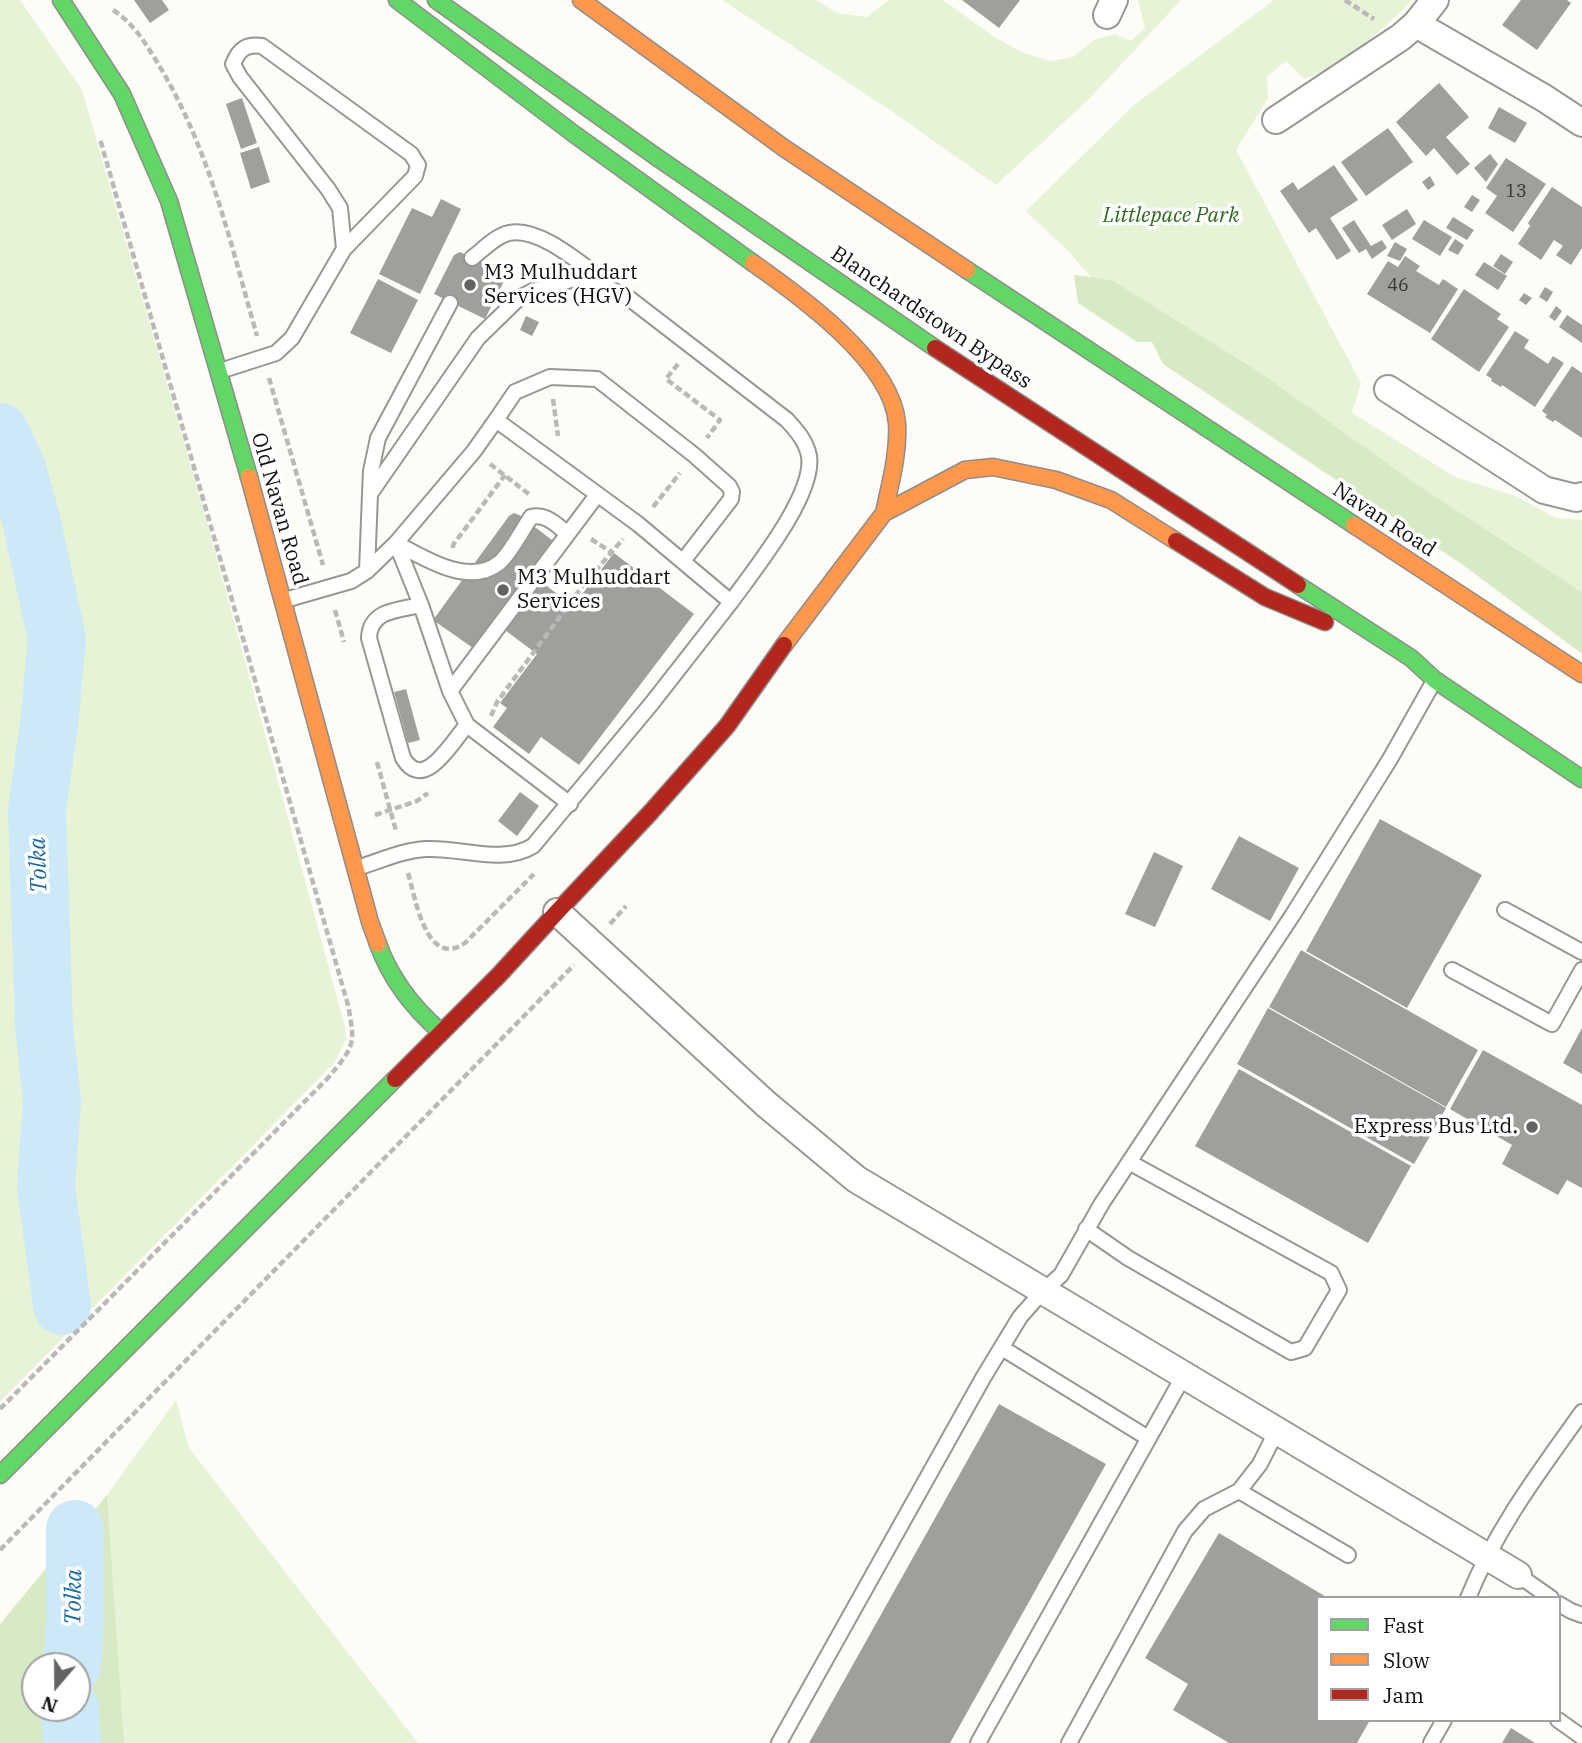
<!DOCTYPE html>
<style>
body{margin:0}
#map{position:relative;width:1582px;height:1743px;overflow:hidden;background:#fdfcf7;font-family:"IBM Plex Serif",serif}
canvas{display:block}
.legend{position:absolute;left:1316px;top:1596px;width:245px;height:126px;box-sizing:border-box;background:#fff;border:2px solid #a0a0a0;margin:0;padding:9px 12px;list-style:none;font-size:21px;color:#111}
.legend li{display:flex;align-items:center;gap:14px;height:35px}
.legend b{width:35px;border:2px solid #a0a0a0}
.north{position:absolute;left:21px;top:1652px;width:70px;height:70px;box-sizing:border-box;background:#fff;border:2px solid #a0a0a0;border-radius:50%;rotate:200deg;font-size:19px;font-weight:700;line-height:28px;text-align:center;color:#111}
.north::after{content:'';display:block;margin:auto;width:24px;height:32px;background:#646362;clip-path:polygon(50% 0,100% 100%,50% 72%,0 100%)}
</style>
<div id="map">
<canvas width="1582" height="1743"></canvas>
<ul class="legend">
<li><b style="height:9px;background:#63d668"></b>Fast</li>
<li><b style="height:9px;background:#ff974d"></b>Slow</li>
<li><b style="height:9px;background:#b3261e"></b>Jam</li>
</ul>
<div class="north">N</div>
</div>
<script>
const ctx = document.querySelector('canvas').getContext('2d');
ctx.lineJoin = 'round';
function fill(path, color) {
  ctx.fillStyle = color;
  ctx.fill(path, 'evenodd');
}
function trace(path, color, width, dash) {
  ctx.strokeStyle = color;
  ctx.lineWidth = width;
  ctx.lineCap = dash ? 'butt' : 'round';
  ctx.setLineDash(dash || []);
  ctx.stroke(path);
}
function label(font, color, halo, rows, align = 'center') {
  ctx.font = font + ' "IBM Plex Serif",serif';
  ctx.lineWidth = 7;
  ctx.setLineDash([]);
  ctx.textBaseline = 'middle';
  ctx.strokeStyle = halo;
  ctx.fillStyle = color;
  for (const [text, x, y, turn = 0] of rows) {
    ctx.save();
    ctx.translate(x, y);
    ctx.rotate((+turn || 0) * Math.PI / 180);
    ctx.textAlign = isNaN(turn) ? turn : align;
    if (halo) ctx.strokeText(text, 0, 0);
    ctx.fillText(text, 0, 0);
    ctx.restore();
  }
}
const green = new Path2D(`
 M0 0H20L82 90 205 515 345 1027 346 1039 335 1062 0 1402Z
 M722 0H816L837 13 867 17 889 0H943L996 38 1024 53 1050 61 1073 57 1094 40 1115 34 1131 41 1145 28 1138 0H1181L1089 99 996 185 893 112Z
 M1274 0H1412C1387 27 1338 69 1304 79L1286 61 1267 76 1268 98 1236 150 1361 383 1352 413 1455 477 1516 496 1556 518 1582 520V592L1418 485 1261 373 1112 280 1092 278 1067 250 1026 211 1134 105Z
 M176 1400 189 1448 418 1743H99L94 1728 107 1495Z`);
const forest = new Path2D(`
 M1074 275 1112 280 1261 373 1418 485 1582 592V654L1463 565 1163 364 1152 342H1137L1078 303Z
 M107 1495 124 1743H0V1624ZM35 1666H77V1708H35Z`);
const river = new Path2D(`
 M0 432 17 469 31 519 57 639 49 724 37 810 44 1026 52 1100 46 1186 62 1306
 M72 1666 75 1624V1529
 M70 1708 72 1743`);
const building = new Path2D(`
 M134 0H162L169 10 150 23Z
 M962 0H1020L999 28Z
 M1521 0H1567L1571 3 1537 50 1502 25Z
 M1439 83 1469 117 1446 137 1470 164 1457 175 1434 148 1426 156 1396 122Z
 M242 98 257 143 241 149 226 104Z
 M1499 107 1527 123 1515 143 1488 128Z
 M1388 128 1413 162 1366 196 1341 162Z
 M259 147 270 182 251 189 240 153Z
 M1490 154 1498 164 1486 182 1474 168Z
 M1506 158 1546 184 1513 232 1485 213 1497 196 1486 188Z
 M1334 165 1358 200 1330 218 1351 251 1337 260 1316 228 1309 233 1280 191 1293 182 1298 190Z
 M1430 176 1435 185 1428 190 1422 182Z
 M1552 187 1582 207V248L1571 265 1556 255 1563 246 1554 240 1541 260 1518 244 1530 226 1528 223Z
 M1472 195 1480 200 1472 212 1464 207Z
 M441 199 461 209 420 294 379 274 412 208 432 217Z
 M1407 209 1416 224 1392 240 1382 225Z
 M1453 217 1474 230 1467 240 1446 228Z
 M1354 220 1371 246 1382 240 1387 248 1372 259 1366 249 1359 253 1342 228Z
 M1424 220 1452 237 1440 256 1412 239Z
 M1455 239 1464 245 1458 255 1448 250Z
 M1395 242 1407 249 1400 261 1387 256Z
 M460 252 504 273 506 277 485 319 434 294 454 255Z
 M1501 254 1513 262 1505 274 1493 266Z
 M1405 256 1420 266 1416 271 1439 285 1443 279 1458 289 1430 333 1367 294 1388 261 1398 267Z
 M1484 262 1507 276 1498 290 1475 275Z
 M378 279 418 300 391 353 350 333Z
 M1545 287 1553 292 1547 302 1539 297Z
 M1464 289 1501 314 1497 319 1509 327 1479 372 1431 339Z
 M1524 293 1532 298 1526 305 1519 300Z
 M1556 306 1562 311 1555 321 1549 317Z
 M1567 315 1582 325V343L1559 327Z
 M526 316 539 322 532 336 520 330Z
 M1515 331 1529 340 1524 348 1535 355 1548 364 1553 356 1564 363 1535 407 1502 385 1501 387 1491 381 1492 379 1486 375Z
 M1572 366 1582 373V438L1555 420 1553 422 1545 417 1547 415 1542 411Z
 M514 513 519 515 552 540 553 545 531 574 573 606 614 553 694 614 579 765 541 737 529 754 493 727 507 708 500 703 537 654 494 622 473 648 433 620 509 516Z
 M406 689 420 740 408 743 394 692Z
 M520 792 539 806 517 836 498 821Z
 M1380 819 1482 875 1407 1008 1306 951Z
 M1239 836 1299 868 1270 921 1211 889Z
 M1154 852 1183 866 1155 927 1125 914Z
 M1301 950 1478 1050 1446 1107 1269 1007Z
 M1268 1008 1446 1108 1414 1164 1237 1064Z
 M1582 1028V1074L1563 1063Z
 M1483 1050 1582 1105V1188L1567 1180 1558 1195 1502 1164 1512 1145 1450 1109Z
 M1239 1069 1411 1166 1368 1243 1195 1146Z
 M999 1404 1106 1464 950 1743H809Z
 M1219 1533 1328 1598H1318V1720H1370L1357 1743H1229L1173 1710 1188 1684 1145 1658Z
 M1511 1728 1535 1743H1502Z`);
const path = new Path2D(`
 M1345 0 1374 19
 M113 10C133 23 144 41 157 62 209 147 230 241 257 336
 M678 364 666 379 720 420 707 438
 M269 378 323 565
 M553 399 558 436
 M490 464 530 495
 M653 507 680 473
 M591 539 611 552
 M453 548V545L505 475
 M335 610 344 642
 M491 716 497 702 584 584 623 539
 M377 762 396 831
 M375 815 417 801 428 793
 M408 873C415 896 426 970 465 943L534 874
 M610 924 626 906
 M0 1409 328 1078C354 1046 356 1046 348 1005L100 139
 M0 1550 574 965`);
const lane = new Path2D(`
 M472 258C483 250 495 236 509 233 539 226 582 265 606 282
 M220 371 276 353 292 338 344 249 340 208 328 189 240 77 233 64C239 49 246 44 262 46L411 154 418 165 415 176 344 249
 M370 493 371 471 378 438 450 303
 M396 543 421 605 450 691 467 725 570 804
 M396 543C424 558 469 587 499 563 510 554 522 530 531 517 546 513 556 525 567 533
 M367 571 370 494 478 338 519 298 533 291 574 279 601 284 630 299 787 420C797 431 806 441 809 456 815 495 754 570 731 602
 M285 600 351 581 367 571 396 543 474 451 496 420
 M421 605C398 610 370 610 369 638L403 758C424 793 451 743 467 725
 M450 691 597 495
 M357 868C380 861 403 850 426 849 462 847 501 865 533 846L652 703 731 602 638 524 496 420 515 392 550 377 597 379 694 455 729 486 732 492 731 499 683 561
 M1505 910 1582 952
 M1452 970 1552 1024 1582 970
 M1086 1229 1128 1258 1291 1352 1305 1348 1339 1290 1331 1273 1129 1162
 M1002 1348 1148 1438
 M1239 1491 1348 1555
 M1518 1575 1551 1598
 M1468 1598C1496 1529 1539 1472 1582 1412
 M1559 1604 1571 1611 1582 1615
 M1558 1720 1582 1737
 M779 1743 983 1378 1020 1317 1042 1292 1061 1275 1102 1203 1292 916 1390 759 1434 681
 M978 1743 1183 1377
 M1069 1743 1185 1531 1204 1509 1239 1491 1260 1464 1276 1432
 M1431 1743 1444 1720`);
const street = new Path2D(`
 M1107 15 1114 0
 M1416 24 1544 98 1582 123
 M1276 120 1401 37 1416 24 1435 0
 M1388 389 1544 490 1576 498 1582 496
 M557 912 766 1104 856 1179 1518 1575`);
const fast = new Path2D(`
 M61 0 122 94 169 201 249 477
 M397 0 574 134 753 263
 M436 0 655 156 935 348
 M967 270 1354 525
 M1298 585 1411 658 1435 680 1582 779
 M378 944C391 980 412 1007 441 1032
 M0 1475 395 1079`);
const slow = new Path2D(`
 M581 0 784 148 967 270
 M753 263C800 296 892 362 897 423 899 453 890 484 884 513
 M249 477 370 922 378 944
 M1354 525 1582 674
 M784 645 884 513 965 470 993 467 1056 480 1111 500 1176 541`);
const jam = new Path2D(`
 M935 348 1298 585
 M1176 541 1265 597 1325 622
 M557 912 650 813 727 726 784 645
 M395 1079 499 975 557 912`);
const markers = [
 [470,285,7,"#646362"],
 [503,590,7,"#646362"],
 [1532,1127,7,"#646362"]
];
const numberNames = [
 ["13",1516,192],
 ["46",1398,286]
];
const parkNames = [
 ["Littlepace Park",1171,216]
];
const poiNames = [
 ["M3 Mulhuddart",484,273],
 ["Services (HGV)",484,297],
 ["M3 Mulhuddart",517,578],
 ["Services",517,602],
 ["Express Bus Ltd.",1518,1127,"right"]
];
const streetNames = [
 ["Blanchardstown Bypass",931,318,34],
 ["Old Navan Road",279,509,74],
 ["Navan Road",1384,520,33]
];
const waterNames = [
 ["Tolka",39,865,-92],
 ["Tolka",74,1597,-89]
];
fill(green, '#e7f3d7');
fill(forest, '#d8eac5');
trace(river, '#cde8f7', 58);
fill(building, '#a19f9c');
trace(lane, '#979795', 18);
trace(street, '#979795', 30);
trace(fast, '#8e8d8b', 19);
trace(slow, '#8e8d8b', 19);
trace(jam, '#8e8d8b', 19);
trace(path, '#b9b9b8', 4.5, [7, 3.5]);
trace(lane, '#fffffe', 14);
trace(street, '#fffffe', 26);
trace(fast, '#63d668', 16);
trace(slow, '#ff974d', 16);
trace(jam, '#b3261e', 16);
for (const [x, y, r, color] of markers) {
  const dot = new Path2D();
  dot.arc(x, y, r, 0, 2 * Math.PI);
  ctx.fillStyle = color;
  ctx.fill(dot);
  trace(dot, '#fff', 2.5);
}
label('18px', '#353434', null, numberNames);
label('italic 21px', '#2f6b1f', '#fff', parkNames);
label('21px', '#111', '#fff', poiNames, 'left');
label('21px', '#111', '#fff', streetNames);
label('italic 23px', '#1768a6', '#fff', waterNames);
</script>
